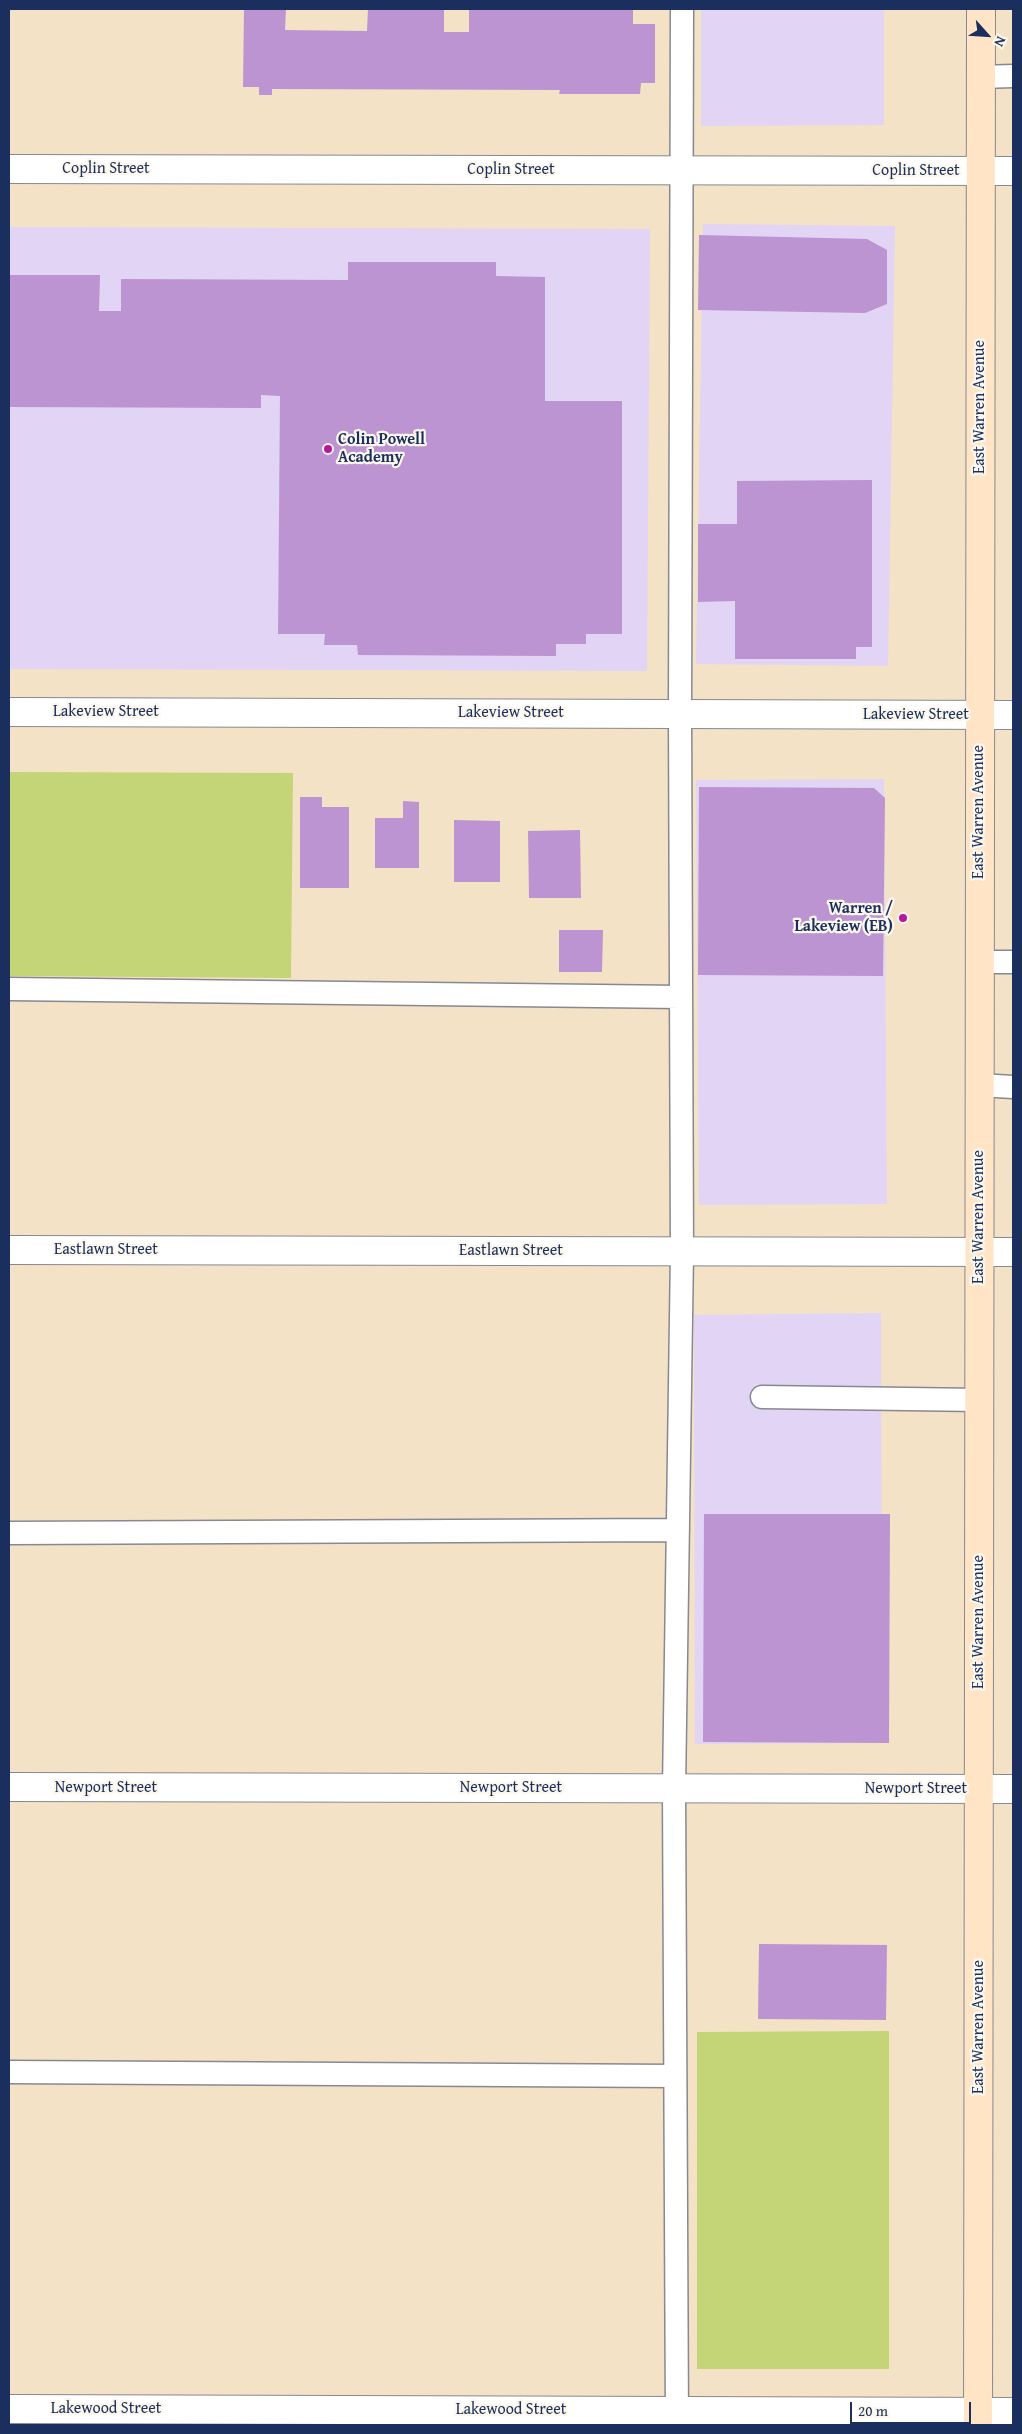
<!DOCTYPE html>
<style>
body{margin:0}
#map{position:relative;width:1022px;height:2434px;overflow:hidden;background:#f3e2c5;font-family:"Gentium Book Plus",serif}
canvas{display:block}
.frame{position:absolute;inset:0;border:10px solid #1b2f5e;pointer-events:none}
.north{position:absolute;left:962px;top:10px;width:50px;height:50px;-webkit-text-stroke:4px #fbf7ec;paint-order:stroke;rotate:116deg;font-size:14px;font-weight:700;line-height:20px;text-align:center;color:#1b2f5e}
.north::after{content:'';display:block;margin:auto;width:18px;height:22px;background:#1b2f5e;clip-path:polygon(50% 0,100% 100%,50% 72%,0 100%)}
.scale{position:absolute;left:850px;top:2402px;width:121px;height:22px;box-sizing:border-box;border:2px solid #1b2f5e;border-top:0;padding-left:6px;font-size:15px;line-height:18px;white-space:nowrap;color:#1b2f5e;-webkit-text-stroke:4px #fbf7ec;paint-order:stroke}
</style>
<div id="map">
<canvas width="1022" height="2434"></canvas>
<div class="frame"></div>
<div class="north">N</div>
<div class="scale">20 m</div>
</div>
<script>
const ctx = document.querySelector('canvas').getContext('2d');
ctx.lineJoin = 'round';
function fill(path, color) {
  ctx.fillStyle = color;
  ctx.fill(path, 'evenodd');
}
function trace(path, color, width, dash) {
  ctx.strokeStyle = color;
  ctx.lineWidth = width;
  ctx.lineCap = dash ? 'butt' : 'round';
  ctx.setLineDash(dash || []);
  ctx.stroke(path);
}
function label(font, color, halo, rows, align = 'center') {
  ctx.font = font + ' "Gentium Book Plus",serif';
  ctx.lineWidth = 4.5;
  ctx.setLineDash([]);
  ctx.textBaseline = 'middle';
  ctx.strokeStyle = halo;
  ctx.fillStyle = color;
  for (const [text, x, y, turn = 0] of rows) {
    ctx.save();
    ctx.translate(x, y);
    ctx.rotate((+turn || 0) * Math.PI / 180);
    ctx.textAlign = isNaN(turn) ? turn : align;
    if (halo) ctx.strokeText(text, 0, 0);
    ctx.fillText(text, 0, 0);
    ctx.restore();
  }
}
const built = new Path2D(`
 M701 9H884V125L701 126Z
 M703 224 895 226 888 666 696 664Z
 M9 227 650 229 647 671 9 669Z
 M884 779 887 1204 699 1205 696 780Z
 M881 1313 882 1743 695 1744 694 1315Z`);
const green = new Path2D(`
 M9 772 293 773 291 978 9 976Z
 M889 2031V2369H697V2032Z`);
const building = new Path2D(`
 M244 9H286L285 30 367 31 368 9H444V32H469V9H633V24H655V83H641L640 94H559L560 90 272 89V95H259V87H243Z
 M699 235 867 239 887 250V304L865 313 698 310Z
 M348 262H496V276L545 277V401H622V634H586V644H556V656L358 655 357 645H324L325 634H278L280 396 261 395V408L9 407V275H100L99 311H121V279L348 280Z
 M872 480V647H856V659H735V601L698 602V524H737V481Z
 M699 787 874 788 885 798 883 976 698 975Z
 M300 797H322V807H349V888H300Z
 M403 801 419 802V868H375V818H403Z
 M454 820 500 821V882H454Z
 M580 830 581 898H529L528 831Z
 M559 930H603L602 972H559Z
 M704 1514H890L889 1743 703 1742Z
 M759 1944 887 1945 886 2020 758 2019Z`);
const lane = new Path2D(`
 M981 77 1013 76
 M979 962H1013
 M9 989 681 997
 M979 1085 1013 1087
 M762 1397 979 1400
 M9 1533 678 1530
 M9 2072 675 2076
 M677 2425 674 1789 682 1251 680 713 682 9`);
const street = new Path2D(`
 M9 169 1013 171
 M9 712 1013 715
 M9 1250 1013 1252
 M9 1787 1013 1789
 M9 2409 1013 2412`);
const secondary = new Path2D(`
 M978 2425 981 9`);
const markers = [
 [328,449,5,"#b5179e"],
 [903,918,5,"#b5179e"]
];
const streetNames = [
 ["Coplin Street",106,169],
 ["Coplin Street",511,170],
 ["Coplin Street",916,171],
 ["East Warren Avenue",980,407,-90],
 ["Lakeview Street",106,712],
 ["Lakeview Street",511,713],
 ["Lakeview Street",916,715],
 ["East Warren Avenue",979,812,-90],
 ["East Warren Avenue",979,1217,-90],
 ["Eastlawn Street",106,1250],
 ["Eastlawn Street",511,1251],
 ["East Warren Avenue",979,1622,-90],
 ["Newport Street",106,1788],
 ["Newport Street",511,1788],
 ["Newport Street",916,1789],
 ["East Warren Avenue",979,2027,-90],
 ["Lakewood Street",106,2409],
 ["Lakewood Street",511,2410]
];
const poiNames = [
 ["Colin Powell",338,440],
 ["Academy",338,458],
 ["Warren /",893,909,"right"],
 ["Lakeview (EB)",893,927,"right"]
];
fill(built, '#e1d4f4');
fill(green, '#c3d577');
fill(building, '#bb94d1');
trace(lane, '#878892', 25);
trace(street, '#878892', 30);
trace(secondary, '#878892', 30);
trace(lane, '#fff', 22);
trace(street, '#fff', 28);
trace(secondary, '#ffe4c6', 28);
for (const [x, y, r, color] of markers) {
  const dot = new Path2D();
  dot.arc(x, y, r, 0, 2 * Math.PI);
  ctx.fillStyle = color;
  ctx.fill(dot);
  trace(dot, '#fbf7ec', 2);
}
label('16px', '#1b2f5e', '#fbf7ec', streetNames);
label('bold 16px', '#1b2f5e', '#fbf7ec', poiNames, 'left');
</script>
